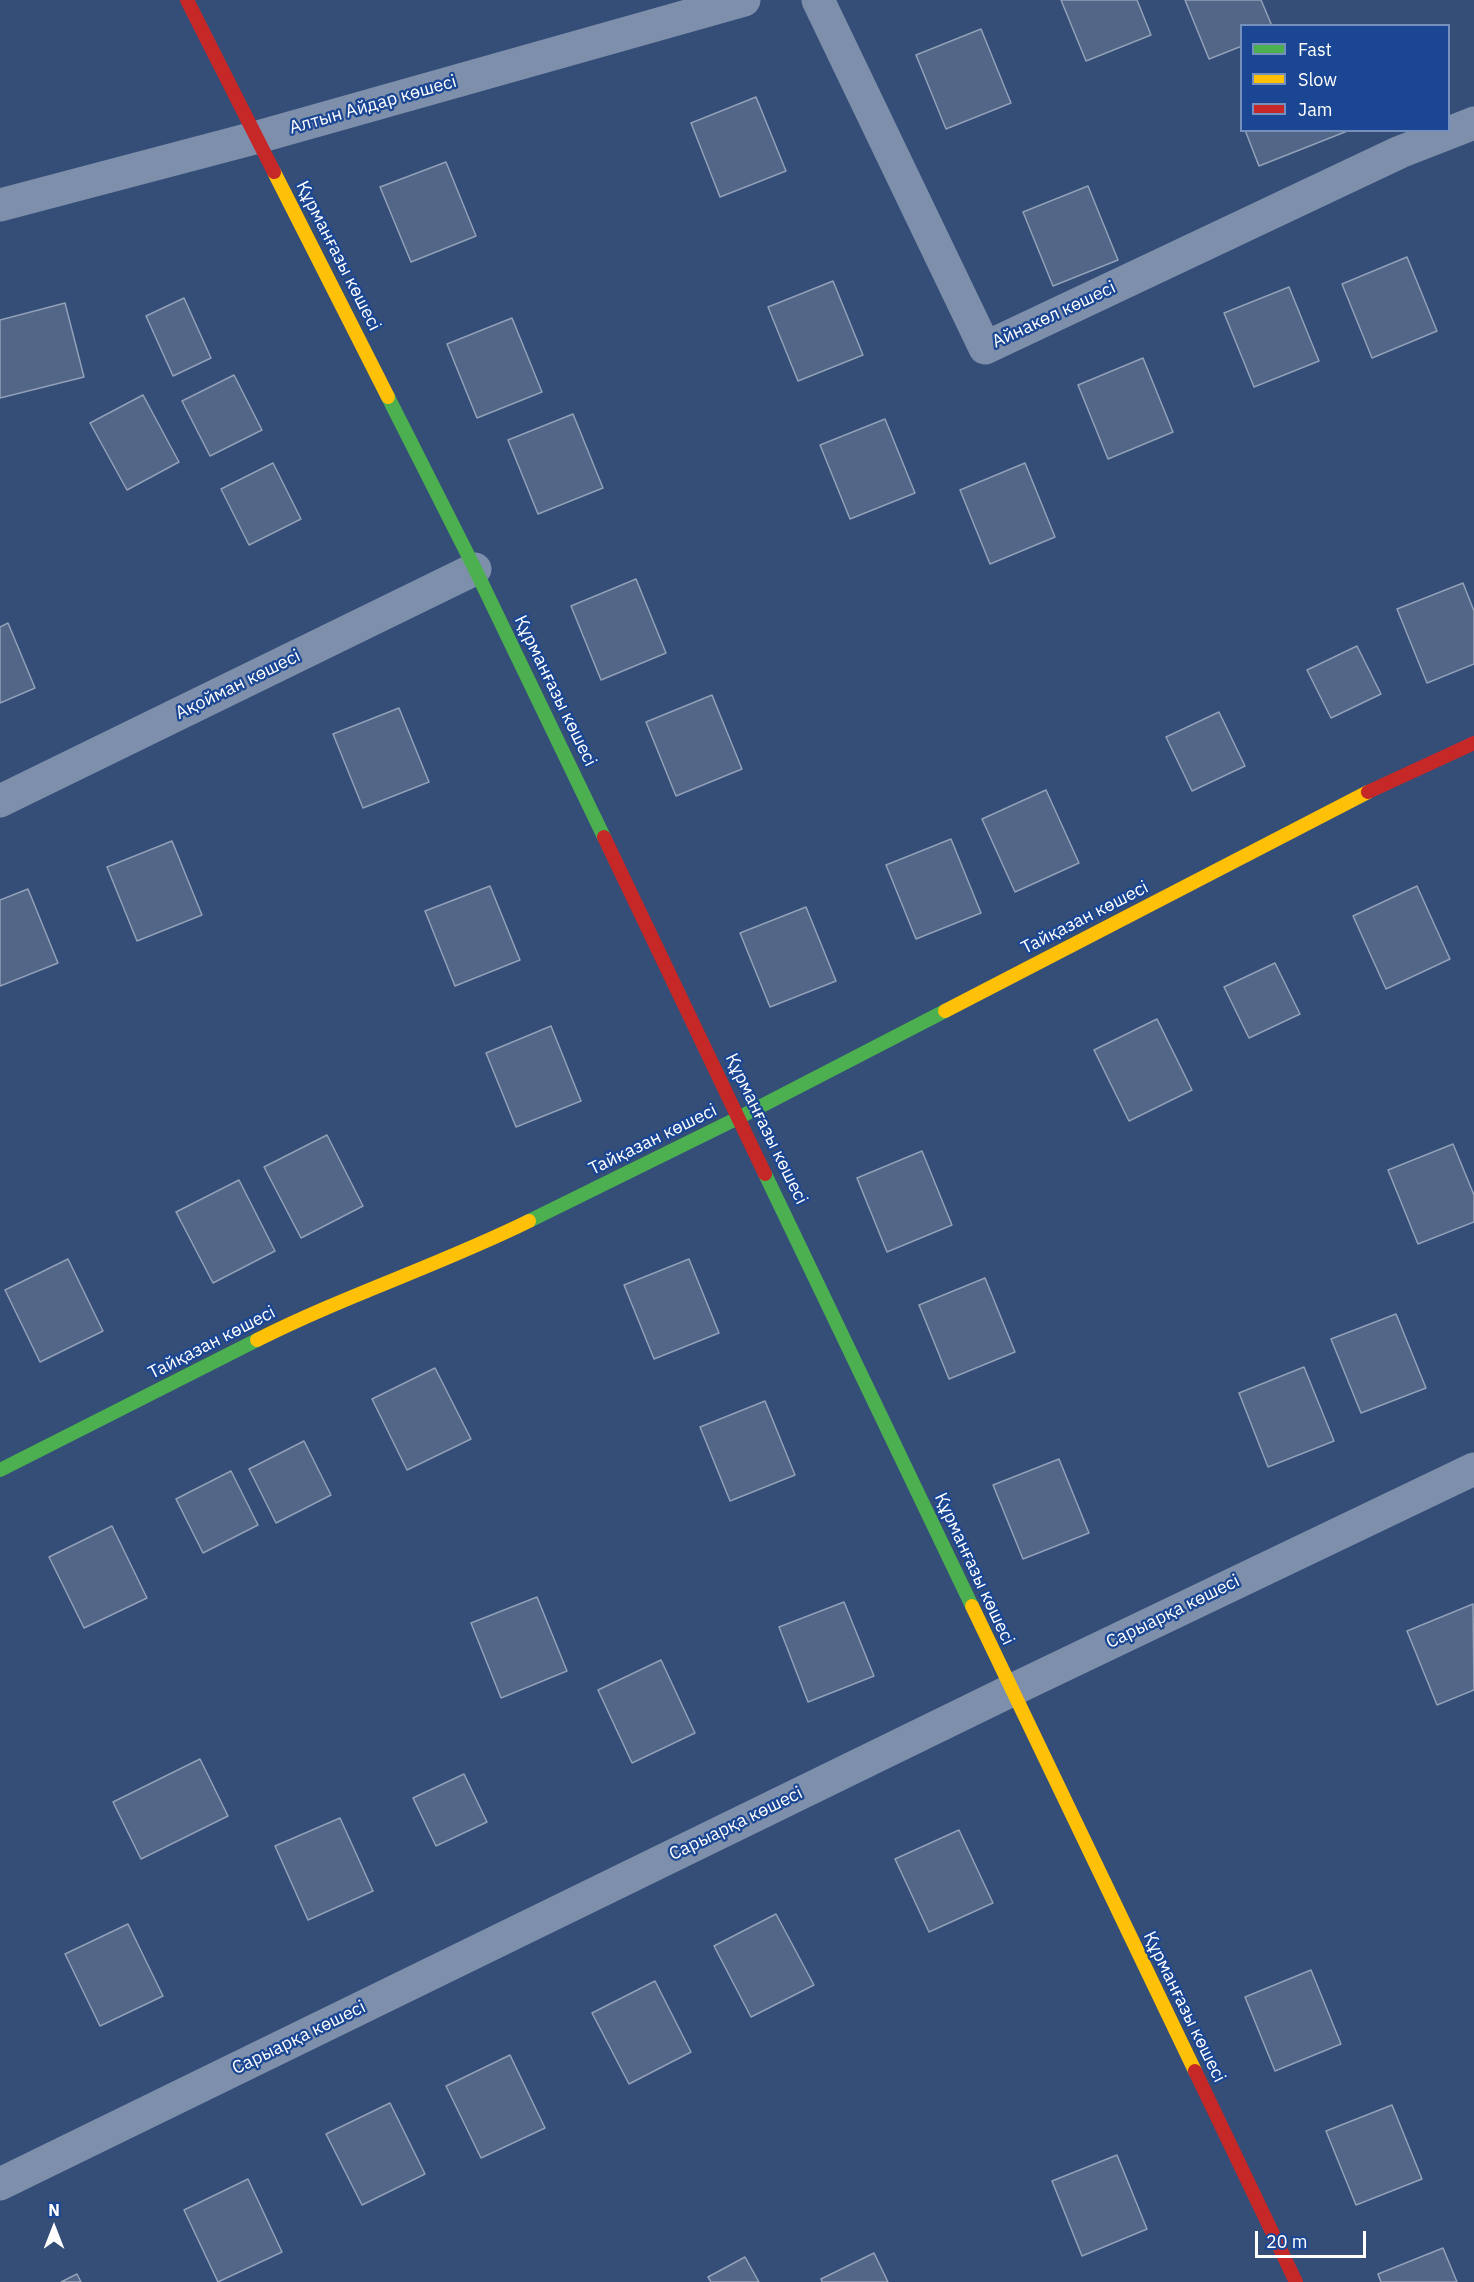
<!DOCTYPE html>
<meta charset="utf-8">
<style>
body{margin:0}
#map{position:relative;width:1474px;height:2282px;overflow:hidden;background:#354e78;font-family:"IBM Plex Sans",sans-serif}
canvas{display:block}
.legend{position:absolute;left:1240px;top:24px;width:210px;height:108px;box-sizing:border-box;background:#1a4693;border:2px solid #7690be;margin:0;padding:8px 10px;list-style:none;font-size:18px;color:#fff}
.legend li{display:flex;align-items:center;gap:12px;height:30px}
.legend b{width:30px;border:2px solid #7690be}
.north{position:absolute;left:24px;top:2198px;width:60px;height:60px;-webkit-text-stroke:4px #1a4693;paint-order:stroke;rotate:0deg;font-size:16px;font-weight:700;line-height:24px;text-align:center;color:#fff}
.north::after{content:'';display:block;margin:auto;width:21px;height:27px;background:#fff;clip-path:polygon(50% 0,100% 100%,50% 72%,0 100%)}
.scale{position:absolute;left:1255px;top:2231px;width:111px;height:27px;box-sizing:border-box;border:3px solid #fff;border-top:0;padding-left:8px;font-size:18px;line-height:21px;white-space:nowrap;color:#fff;-webkit-text-stroke:4px #1a4693;paint-order:stroke}
</style>
<div id="map">
<canvas width="1474" height="2282"></canvas>
<ul class="legend">
<li><b style="height:8px;background:#4caf50"></b>Fast</li>
<li><b style="height:8px;background:#ffc107"></b>Slow</li>
<li><b style="height:8px;background:#c62828"></b>Jam</li>
</ul>
<div class="north">N</div>
<div class="scale">20 m</div>
</div>
<script>
const ctx = document.querySelector('canvas').getContext('2d');
ctx.lineJoin = 'round';
function fill(path, color) {
  ctx.fillStyle = color;
  ctx.fill(path, 'evenodd');
}
function trace(path, color, width, dash) {
  ctx.strokeStyle = color;
  ctx.lineWidth = width;
  ctx.lineCap = dash ? 'butt' : 'round';
  ctx.setLineDash(dash || []);
  ctx.stroke(path);
}
function label(font, color, halo, rows, align = 'center') {
  ctx.font = font + ' "IBM Plex Sans",sans-serif';
  ctx.lineWidth = 4.5;
  ctx.setLineDash([]);
  ctx.textBaseline = 'middle';
  ctx.strokeStyle = halo;
  ctx.fillStyle = color;
  for (const [text, x, y, turn = 0] of rows) {
    ctx.save();
    ctx.translate(x, y);
    ctx.rotate((+turn || 0) * Math.PI / 180);
    ctx.textAlign = isNaN(turn) ? turn : align;
    if (halo) ctx.strokeText(text, 0, 0);
    ctx.fillText(text, 0, 0);
    ctx.restore();
  }
}
const building = new Path2D(`
 M1061 0H1137L1151 35 1086 61Z
 M1185 0H1261L1272 26H1242V46L1209 59Z
 M981 29 1011 103 946 129 916 55Z
 M756 97 786 171 720 197 691 123Z
 M1245 130H1350L1259 166Z
 M446 162 476 236 411 262 380 187Z
 M1088 186 1118 260 1053 286 1023 212Z
 M1407 257 1437 331 1372 358 1342 284Z
 M833 281 863 355 798 381 768 307Z
 M1289 287 1319 361 1254 387 1224 313Z
 M184 298 211 358 173 376 146 316Z
 M65 303 84 377 0 398V320Z
 M512 318 542 392 477 418 447 344Z
 M1143 358 1173 432 1108 459 1078 385Z
 M234 375 262 430 210 456 182 401Z
 M143 395 179 462 127 490 90 423Z
 M573 414 603 488 538 514 508 440Z
 M885 419 915 493 850 519 820 445Z
 M273 463 301 519 249 545 221 489Z
 M1025 463 1055 537 990 564 960 490Z
 M636 579 666 653 601 680 571 606Z
 M1463 583 1474 611V664L1427 683 1397 609Z
 M8 623 35 688 0 703V627Z
 M1357 646 1381 694 1331 718 1307 670Z
 M712 695 742 769 676 796 646 722Z
 M399 708 429 782 363 808 333 734Z
 M1219 712 1245 766 1192 791 1166 737Z
 M1046 790 1079 863 1015 892 982 819Z
 M951 839 981 913 916 939 886 865Z
 M172 841 202 915 137 941 107 867Z
 M490 886 520 960 455 986 425 911Z
 M1417 886 1450 959 1386 989 1353 916Z
 M28 889 58 963 0 986V900Z
 M806 907 836 981 770 1007 740 933Z
 M1275 963 1300 1014 1249 1038 1224 987Z
 M1157 1019 1192 1090 1129 1121 1094 1050Z
 M551 1026 581 1101 516 1127 486 1053Z
 M327 1135 363 1206 301 1238 264 1167Z
 M1453 1144 1474 1195V1222L1418 1244 1388 1170Z
 M922 1151 952 1225 887 1252 857 1178Z
 M239 1180 275 1251 213 1283 176 1212Z
 M68 1259 103 1331 40 1362 5 1290Z
 M689 1259 719 1333 654 1359 624 1285Z
 M985 1278 1015 1352 949 1379 919 1305Z
 M1396 1314 1426 1388 1361 1413 1331 1339Z
 M1304 1367 1334 1441 1268 1467 1239 1393Z
 M435 1368 471 1439 407 1470 372 1399Z
 M765 1401 795 1475 730 1501 700 1427Z
 M304 1441 331 1495 276 1523 249 1469Z
 M1059 1459 1089 1533 1023 1559 993 1485Z
 M231 1471 258 1525 203 1553 176 1499Z
 M112 1526 147 1598 84 1628 49 1557Z
 M537 1597 567 1671 501 1698 471 1623Z
 M844 1602 874 1676 808 1702 779 1627Z
 M1473 1604 1474 1690 1437 1705 1407 1631Z
 M661 1660 695 1733 632 1763 598 1690Z
 M200 1759 228 1816 141 1859 113 1802Z
 M464 1774 487 1822 436 1846 413 1798Z
 M340 1818 373 1891 308 1920 275 1846Z
 M959 1830 993 1903 929 1932 895 1859Z
 M776 1914 814 1985 751 2017 714 1946Z
 M128 1924 163 1996 100 2026 65 1954Z
 M1311 1970 1341 2044 1275 2071 1245 1997Z
 M655 1981 691 2052 629 2084 592 2013Z
 M510 2055 545 2128 481 2158 446 2086Z
 M390 2103 425 2174 362 2205 326 2134Z
 M1392 2105 1422 2179 1356 2205 1326 2131Z
 M1117 2155 1147 2229 1082 2256 1052 2181Z
 M248 2179 282 2252 218 2282 184 2210Z
 M1443 2248 1457 2282H1381L1378 2274Z
 M874 2253 888 2282H822L821 2279Z
 M745 2257 759 2282H711L708 2277Z
 M77 2274 81 2282H61Z`);
const street = new Path2D(`
 M818 0 985 348 1400 152 1474 123
 M0 205 258 137 744 0
 M0 801 475 569
 M0 2184 1012 1690 1474 1469`);
const fast = new Path2D(`
 M388 397 475 569 604 837
 M765 1174 972 1606
 M529 1221 740 1117 945 1011
 M0 1470 257 1340`);
const slow = new Path2D(`
 M274 172 388 397
 M945 1011 1368 792
 M257 1340C346 1295 440 1265 529 1221
 M972 1606 1195 2071`);
const jam = new Path2D(`
 M187 0 274 172
 M1368 792 1474 743
 M604 837 765 1174
 M1195 2071 1296 2282`);
const streetNames = [
 ["Алтын Айдар көшесі",373,105,-16],
 ["Құрманғазы көшесі",338,256,63],
 ["Айнакөл көшесі",1054,315,-25],
 ["Ақойман көшесі",238,685,-26],
 ["Құрманғазы көшесі",555,691,64],
 ["Тайқазан көшесі",1085,918,-27],
 ["Құрманғазы көшесі",766,1129,64],
 ["Тайқазан көшесі",653,1140,-26],
 ["Тайқазан көшесі",212,1343,-27],
 ["Құрманғазы көшесі",974,1569,65],
 ["Сарыарқа көшесі",1173,1612,-26],
 ["Сарыарқа көшесі",736,1824,-26],
 ["Құрманғазы көшесі",1184,2007,64],
 ["Сарыарқа көшесі",299,2038,-26]
];
fill(building, '#526687');
trace(building, '#92a0b8', 1.5);
trace(street, '#7d8fab', 33);
trace(fast, '#4caf50', 14);
trace(slow, '#ffc107', 14);
trace(jam, '#c62828', 14);
label('18px', '#fff', '#1a4693', streetNames);
</script>
